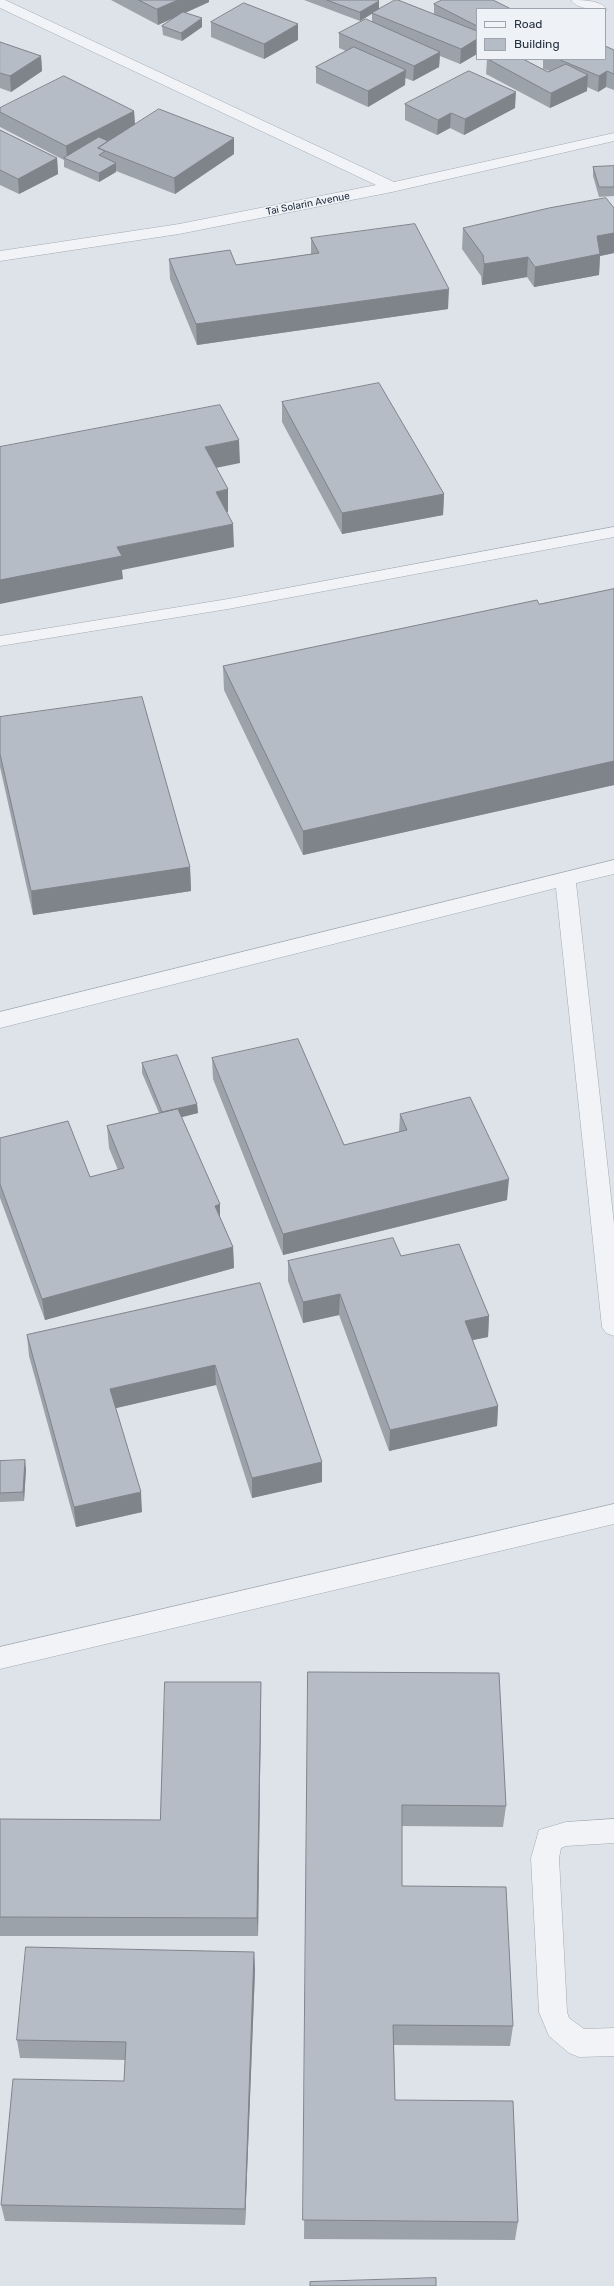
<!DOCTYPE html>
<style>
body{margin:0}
#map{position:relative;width:614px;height:2286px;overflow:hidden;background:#dee3e9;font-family:Rubik,sans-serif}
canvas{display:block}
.legend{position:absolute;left:476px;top:8px;width:130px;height:52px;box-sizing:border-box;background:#eef2f6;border:1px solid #9ea5ae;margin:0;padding:5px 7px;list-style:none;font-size:12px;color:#263141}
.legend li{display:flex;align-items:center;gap:8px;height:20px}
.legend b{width:20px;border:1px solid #9ea5ae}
</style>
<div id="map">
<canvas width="614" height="2286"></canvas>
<ul class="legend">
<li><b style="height:5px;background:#f1f3f7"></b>Road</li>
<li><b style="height:11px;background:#b5bcc6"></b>Building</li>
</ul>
</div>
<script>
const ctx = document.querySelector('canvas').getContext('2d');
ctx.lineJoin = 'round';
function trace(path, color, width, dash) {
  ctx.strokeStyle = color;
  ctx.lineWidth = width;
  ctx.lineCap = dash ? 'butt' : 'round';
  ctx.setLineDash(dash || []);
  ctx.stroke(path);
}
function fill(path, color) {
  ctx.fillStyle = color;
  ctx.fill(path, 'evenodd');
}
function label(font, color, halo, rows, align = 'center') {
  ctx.font = font + ' Rubik,sans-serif';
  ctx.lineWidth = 3;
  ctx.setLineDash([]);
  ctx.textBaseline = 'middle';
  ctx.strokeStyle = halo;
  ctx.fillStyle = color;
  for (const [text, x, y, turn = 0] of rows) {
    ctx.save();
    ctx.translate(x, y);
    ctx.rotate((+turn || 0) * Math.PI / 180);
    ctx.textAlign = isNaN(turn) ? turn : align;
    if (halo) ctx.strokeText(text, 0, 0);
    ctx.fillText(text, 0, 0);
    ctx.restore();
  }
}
const lane = new Path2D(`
 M614 527V537L228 609 0 646V636L228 599Z`);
const street = new Path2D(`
 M0 0H5L394 182 614 133V141L392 192 179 234 0 261V251L179 224 376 185 0 8Z
 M571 0C582 0 600 0 607 9L605 12V9C594 9 578 10 571 0Z
 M614 860V874L576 883 614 1224V1336L606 1333 602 1327 556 888 0 1028V1012Z
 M614 1504V1524L0 1669V1647Z
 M614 1819V1843L566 1846 561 1848 559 1858 567 2012 569 2018 584 2029 614 2028V2056L579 2057 569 2053 549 2036 539 2012 531 1858 539 1830 566 1822Z`);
const wall = new Path2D(`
 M111 0H209V2L185 13 202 27 182 41 163 35 162 26 177 16 158 25Z
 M304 0H378L379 1V9L434 14V4L477 9V54L460 64 440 56 439 67 413 81 405 78V85L368 107 316 83V67L346 51 339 48V33L372 21V14L360 21Z
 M211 22 298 40 264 59 211 37Z
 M0 42 41 56 42 71 11 92 0 88Z
 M614 50V90L606 87 598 92 587 87V91L550 108 486 74 487 59H523L548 72 550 71 543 69V59H605Z
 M405 104 515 108 464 135 450 128 437 135 405 120Z
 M0 108 134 111 135 125 234 154 175 194 116 171V172L99 182 64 167V160L0 127ZM117 136 108 141H107Z
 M0 130 57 158 58 174 19 194 0 185Z
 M614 166V196L599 197 593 176V167Z
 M614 208V253L600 256 599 275 534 287 527 277 482 285 481 276 462 249 463 228Z
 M311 238 448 309 197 345 170 279 169 259 236 265 311 254Z
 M282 402 444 494 443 515 342 534 282 422Z
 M614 589V785L303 855 224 690 223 666 539 604Z
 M0 717 190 867 191 891 33 915 0 767Z
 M212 1058 344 1145 399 1132 400 1114 507 1200 283 1255 213 1079Z
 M142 1063 197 1104 198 1113 181 1117 220 1204V1217L233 1247 234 1268 45 1320 0 1198V1138L90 1177 118 1170 109 1148 107 1126 159 1113 142 1073Z
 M401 1256 489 1316 488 1337 472 1340 498 1406 497 1426 389 1451 339 1315 303 1323 288 1281V1261Z
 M260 1283 322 1482 252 1498 216 1385 116 1408 142 1512 76 1527 29 1356 27 1335Z
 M0 1461 26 1469 24 1501 0 1502Z
 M308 1672 506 1806 503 1827 402 1826V1886L513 2026 510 2046 394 2045 395 2100 518 2222 515 2240 304 2239Z
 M261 1682V1701L258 1936H0V1819L160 1820Z
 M254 1952 255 1970 245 2225 5 2221 1 2205 124 2081 125 2060 20 2058 17 2040Z`);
const shadedWall = new Path2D(`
 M178 0H209V2L158 25 157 9Z
 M379 1V9L360 21V12Z
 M202 18V27L182 41 181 33Z
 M298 24V40L264 59V44Z
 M477 39V54L460 64 461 49Z
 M440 52 439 67 413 81 414 66Z
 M41 56 42 71 11 92 10 76Z
 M406 70 405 85 368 107V91Z
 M607 71 606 87 598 92 599 76Z
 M588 75 587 91 550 108 551 93Z
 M516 92 515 108 464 135 465 119Z
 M134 111 135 127 70 160 67 159 66 146Z
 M451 113 450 128 437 135 438 120Z
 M234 138V154L175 194 174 178Z
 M57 158 58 174 19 194 18 179Z
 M116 163V172L99 182V173Z
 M614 233V253L600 256 599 275 534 287 535 267 597 236Z
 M528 257 527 277 482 285 484 264Z
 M449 289 448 309 197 345 196 324Z
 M239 440 240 463 206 470 205 447Z
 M228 489V512L216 515V492Z
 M444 494 443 515 342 534V513Z
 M233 524 234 547 122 570 123 579 0 604V580L117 547Z
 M614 761V785L303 855V831Z
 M190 867 191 891 33 915 31 891Z
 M197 1104 198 1113 163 1122 162 1112Z
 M509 1179 507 1200 283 1255V1234Z
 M220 1204V1226L215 1206Z
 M233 1247 234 1268 45 1320 42 1299Z
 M340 1294 339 1315 303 1323V1302Z
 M489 1316 488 1337 463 1342 465 1321Z
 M215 1365 216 1385 112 1409 110 1389Z
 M498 1406 497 1426 389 1451 390 1430Z
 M25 1460 26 1469 24 1501 23 1492Z
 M322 1462V1482L252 1498V1478Z
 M141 1492 142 1512 76 1527 74 1507Z
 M261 1682V1701L258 1936 257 1918Z
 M254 1952 255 1970 245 2225V2209Z`);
const building = new Path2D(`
 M139 0H178L157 9Z
 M327 0H378L379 1 360 12Z
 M395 0H398L477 31V39L461 49 372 13Z
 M442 0H493L511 9H477V26L434 4Z
 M244 3 298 24 264 44 211 22Z
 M183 12 202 18 181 33 162 26Z
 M366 19 440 52 414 66 339 33Z
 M0 42 41 56 10 76 0 73Z
 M605 46 614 50V74L607 71 599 76 558 59H605Z
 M354 47 406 70 368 91 316 67Z
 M488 59H523L548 72 566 64 588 75 551 93Z
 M469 71 516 92 465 119 451 113 438 120 405 104Z
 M64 76 134 111 66 146 0 112V108Z
 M159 109 234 138 174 178 98 148Z
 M0 130 57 158 18 179 0 170Z
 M99 137 108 141 98 148 105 151 99 155 116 163 99 173 64 158Z
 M614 166V187H599L593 167Z
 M606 198 614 208V233L597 236 600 254 535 267 528 257 484 264 483 255 463 228 549 208Z
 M415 224 449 289 196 324 169 259 230 250 236 265 319 253 311 238Z
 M379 383 444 494 342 513 282 402Z
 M220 405 239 440 205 447 228 489 216 492 233 524 117 547 122 556 0 580V447Z
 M614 589V761L303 831 223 666 537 600 539 604Z
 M142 697 190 867 31 891 0 754V717Z
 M298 1039 344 1145 407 1130 400 1114 470 1097 509 1179 283 1234 212 1058Z
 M177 1055 197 1104 162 1112 142 1063Z
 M178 1109 220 1204 215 1206 233 1247 42 1299 0 1184V1138L68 1121 90 1177 124 1168 107 1126Z
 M393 1238 401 1256 459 1244 489 1316 465 1321 498 1406 390 1430 340 1294 303 1302 288 1261Z
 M260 1283 322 1462 252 1478 215 1365 110 1389 141 1492 74 1507 27 1335Z
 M25 1460 23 1492 0 1493V1461Z
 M308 1672 499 1673 506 1806 402 1805V1886L506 1887 513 2026 393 2025 395 2100 513 2101 518 2222 303 2220Z
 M165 1682H261L257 1918 0 1917V1819L160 1820Z
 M26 1947 254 1952 245 2209 1 2205 13 2079 124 2081 126 2042 17 2040Z
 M436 2278V2286H310V2282Z`);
const farStreetnames = [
 ["Tai Solarin Avenue",308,204,-11]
];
trace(lane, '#a3aab3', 1);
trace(street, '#a3aab3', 1);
fill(lane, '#f1f3f7');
fill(street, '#f1f3f7');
fill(wall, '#9ca2aa');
fill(shadedWall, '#7f848b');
fill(building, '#b5bcc6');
trace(building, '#7f848b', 1);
label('10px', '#263141', '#eef2f6', farStreetnames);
</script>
